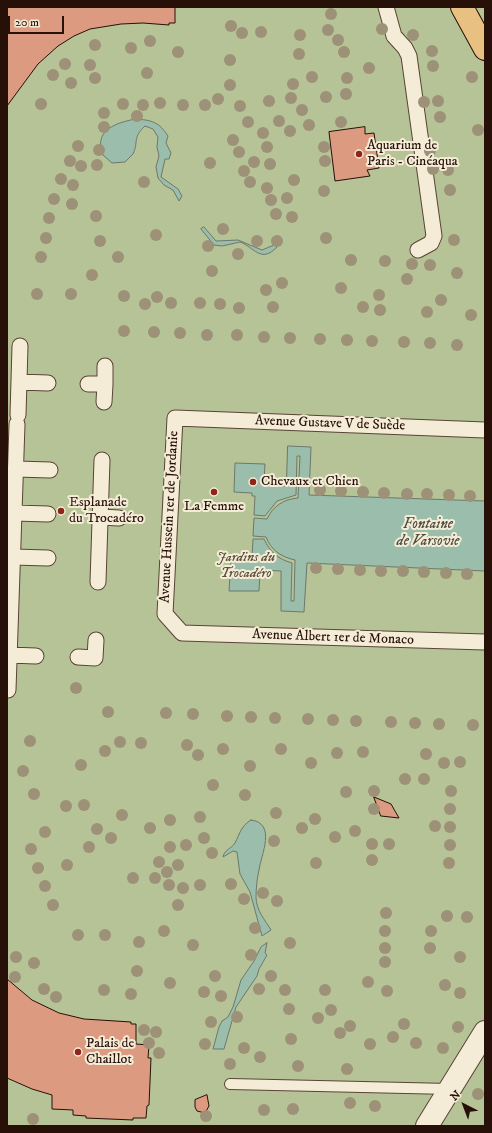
<!DOCTYPE html>
<meta charset="utf-8">
<style>
body{margin:0}
#map{position:relative;width:492px;height:1133px;overflow:hidden;background:#f0e1c2;font-family:"IM FELL DW Pica",serif}
canvas{display:block}
.frame{position:absolute;inset:0;border:8px solid #271008;pointer-events:none}
.north{position:absolute;left:444px;top:1085px;width:40px;height:40px;-webkit-text-stroke:3px #f5ecd7;paint-order:stroke;rotate:318deg;font-size:11px;font-weight:700;line-height:16px;text-align:center;color:#271008}
.north::after{content:'';display:block;margin:auto;width:14px;height:18px;background:#271008;clip-path:polygon(50% 0,100% 100%,50% 72%,0 100%)}
.scale{position:absolute;left:8px;top:16px;width:56px;height:18px;box-sizing:border-box;border:2px solid #271008;border-top:0;padding-left:5px;font-size:12px;line-height:14px;white-space:nowrap;color:#271008;-webkit-text-stroke:3px #f5ecd7;paint-order:stroke}
</style>
<div id="map">
<canvas width="492" height="1133"></canvas>
<div class="frame"></div>
<div class="north">N</div>
<div class="scale">20 m</div>
</div>
<script>
const ctx = document.querySelector('canvas').getContext('2d');
ctx.lineJoin = 'round';
function fill(path, color) {
  ctx.fillStyle = color;
  ctx.fill(path, 'evenodd');
}
function trace(path, color, width, dash) {
  ctx.strokeStyle = color;
  ctx.lineWidth = width;
  ctx.lineCap = dash ? 'butt' : 'round';
  ctx.setLineDash(dash || []);
  ctx.stroke(path);
}
function label(font, color, halo, rows, align = 'center') {
  ctx.font = font + ' "IM FELL DW Pica",serif';
  ctx.lineWidth = 4;
  ctx.setLineDash([]);
  ctx.textBaseline = 'middle';
  ctx.strokeStyle = halo;
  ctx.fillStyle = color;
  for (const [text, x, y, turn = 0] of rows) {
    ctx.save();
    ctx.translate(x, y);
    ctx.rotate((+turn || 0) * Math.PI / 180);
    ctx.textAlign = isNaN(turn) ? turn : align;
    if (halo) ctx.strokeText(text, 0, 0);
    ctx.fillText(text, 0, 0);
    ctx.restore();
  }
}
const green = new Path2D(`
 M7 7H485V1126H7Z`);
const water = new Path2D(`
 M135 119C152 120 159 122 168 136L166 143 171 153 169 159H165L161 177 178 189 182 196 179 201 173 190 164 185 158 178 156 167 159 156 157 147 158 137 153 129 145 126C132 138 139 141 133 154L125 162 112 163 103 155C93 130 116 123 135 119Z
 M204 227 216 241 238 240 262 250 274 245 277 247C261 264 254 247 240 242L222 246 214 245 201 229Z
 M288 446 311 447 309 495 485 501V571L307 563 304 612 281 611V571L263 570V573H260L259 591H229L231 561 249 562V558H252L253 539H264C270 552 278 559 292 563L291 601H294L295 560C281 557 271 550 266 537L253 536 254 518 267 519C273 506 284 499 298 498L300 456H297L296 495 277 501 265 516 254 515 255 496H252V493L234 492 235 463 265 464 264 482H267V485L286 486Z
 M251 820C277 823 261 855 259 870 257 878 256 889 256 897 256 910 265 920 271 930L262 936 250 892 240 874 237 852 233 851 223 857C224 850 231 849 235 843 240 833 241 826 251 820Z
 M267 943 265 953 267 955 259 969 257 976 236 1007 224 1049H213L219 1027 222 1021 228 1017 233 1007 241 980 254 961 261 947Z`);
const building = new Path2D(`
 M7 7H175V23H169V25L143 23 121 24 90 29 74 36 58 46 38 64 7 106Z
 M365 127V134L374 133 379 168 367 170 370 176 335 181 329 132Z
 M374 797 391 804 399 818 381 816Z
 M7 979 32 1000 59 1013 84 1019 131 1022V1024H136V1044L149 1045 148 1058H151L149 1105 147 1106 146 1118H133V1120L86 1118V1116L73 1115V1110L52 1109V1095L32 1089 7 1078Z
 M207 1095 209 1106 205 1113 197 1111 195 1107V1100Z`);
const service = new Path2D(`
 M230 1084 450 1089`);
const pedestrian = new Path2D(`
 M386 7 394 36 405 48 409 56 434 236 431 243 418 250
 M19 382 48 383
 M88 384H105L104 402
 M105 384V366
 M18 415 20 346
 M485 430 175 418 165 614 182 633 485 642
 M16 469 50 470
 M14 513 48 514
 M100 517 119 518
 M13 557 48 558
 M98 582 102 460
 M9 655 36 656
 M78 657 95 658 96 640
 M8 690 17 424`);
const tertiary = new Path2D(`
 M427 1126 485 1032`);
const primary = new Path2D(`
 M462 7 485 49`);
const trees = [
 [331,14],
 [231,26],
 [382,29],
 [328,30],
 [261,32],
 [242,33],
 [300,35],
 [413,35],
 [338,40],
 [150,41],
 [95,45],
 [131,48],
 [432,51],
 [178,52],
 [344,52],
 [299,54],
 [230,60],
 [65,64],
 [90,65],
 [433,66],
 [369,68],
 [147,73],
 [53,75],
 [312,77],
 [472,77],
 [95,78],
 [347,78],
 [71,83],
 [293,84],
 [230,85],
 [346,94],
 [326,97],
 [291,98],
 [218,99],
 [269,101],
 [438,101],
 [424,102],
 [160,103],
 [41,104],
 [123,104],
 [143,105],
 [183,105],
 [205,105],
 [240,106],
 [302,110],
 [104,113],
 [137,116],
 [440,117],
 [279,121],
 [248,122],
 [341,122],
 [309,125],
 [104,127],
 [478,130],
 [290,131],
 [263,133],
 [233,140],
 [78,146],
 [267,147],
 [324,147],
 [99,150],
 [430,151],
 [239,152],
 [70,161],
 [325,161],
 [254,162],
 [210,163],
 [270,164],
 [97,165],
 [81,166],
 [433,169],
 [448,170],
 [244,171],
 [61,179],
 [294,180],
 [144,182],
 [250,182],
 [73,185],
 [267,188],
 [450,190],
 [324,191],
 [287,198],
 [54,199],
 [271,200],
 [72,204],
 [276,214],
 [96,216],
 [292,217],
 [49,218],
 [223,229],
 [156,235],
 [46,238],
 [326,238],
 [454,240],
 [100,241],
 [257,241],
 [277,241],
 [208,246],
 [238,254],
 [41,257],
 [118,257],
 [351,260],
 [385,261],
 [412,264],
 [430,265],
 [212,271],
 [457,273],
 [92,275],
 [407,279],
 [282,283],
 [341,288],
 [266,290],
 [37,294],
 [71,294],
 [379,295],
 [124,296],
 [157,297],
 [441,300],
 [171,303],
 [200,303],
 [145,304],
 [220,304],
 [273,307],
 [363,307],
 [239,308],
 [380,310],
 [427,312],
 [471,315],
 [124,331],
 [154,332],
 [180,333],
 [207,335],
 [237,335],
 [264,337],
 [290,338],
 [320,339],
 [347,340],
 [372,341],
 [404,342],
 [430,343],
 [457,345],
 [320,490],
 [341,491],
 [363,492],
 [384,493],
 [407,494],
 [427,494],
 [449,495],
 [470,496],
 [316,568],
 [338,569],
 [360,570],
 [381,571],
 [403,571],
 [424,572],
 [446,573],
 [467,574],
 [76,688],
 [108,712],
 [166,713],
 [193,714],
 [227,716],
 [251,717],
 [275,718],
 [308,719],
 [333,720],
 [356,721],
 [391,722],
 [415,723],
 [439,724],
 [473,725],
 [30,741],
 [120,742],
 [141,743],
 [187,745],
 [223,749],
 [281,749],
 [105,751],
 [363,752],
 [337,753],
 [426,754],
 [198,755],
 [460,762],
 [311,763],
 [444,763],
 [81,765],
 [250,766],
 [23,771],
 [405,779],
 [424,779],
 [213,785],
 [374,791],
 [451,791],
 [346,792],
 [34,794],
 [245,795],
 [84,805],
 [66,806],
 [374,809],
 [450,809],
 [276,813],
 [122,815],
 [200,817],
 [315,819],
 [170,820],
 [435,826],
 [450,827],
 [150,828],
 [302,828],
 [97,829],
 [355,831],
 [45,832],
 [335,837],
 [111,838],
 [204,838],
 [274,841],
 [372,844],
 [389,844],
 [186,845],
 [450,845],
 [89,847],
 [170,847],
 [31,849],
 [212,853],
 [372,860],
 [159,862],
 [316,863],
 [449,863],
 [67,865],
 [178,865],
 [38,868],
 [167,872],
 [133,878],
 [155,878],
 [231,884],
 [169,885],
 [200,885],
 [45,886],
 [183,888],
 [263,893],
 [244,899],
 [277,901],
 [53,905],
 [178,905],
 [386,913],
 [447,916],
 [467,917],
 [255,928],
 [164,931],
 [385,931],
 [431,931],
 [78,935],
 [105,935],
 [139,942],
 [290,943],
 [193,945],
 [385,948],
 [430,948],
 [251,955],
 [16,957],
 [460,957],
 [385,962],
 [34,963],
 [137,971],
 [215,976],
 [271,976],
 [15,977],
 [368,982],
 [170,983],
 [445,985],
 [44,989],
 [259,989],
 [104,990],
 [285,990],
 [325,990],
 [387,991],
 [204,992],
 [460,993],
 [131,994],
 [221,996],
 [56,997],
 [289,1009],
 [331,1010],
 [237,1017],
 [318,1018],
 [211,1022],
 [404,1024],
 [350,1026],
 [458,1027],
 [144,1030],
 [156,1032],
 [340,1033],
 [393,1037],
 [291,1039],
 [149,1043],
 [416,1043],
 [205,1044],
 [370,1044],
 [244,1048],
 [443,1048],
 [159,1053],
 [260,1057],
 [230,1064],
 [298,1066],
 [347,1069],
 [478,1094],
 [350,1103],
 [375,1106],
 [293,1109],
 [264,1110],
 [206,1116],
 [33,1119]
];
const markers = [
 [359,154,4,"#8f2418"],
 [253,482,4,"#8f2418"],
 [214,492,4,"#8f2418"],
 [61,511,4,"#8f2418"],
 [78,1052,4,"#8f2418"]
];
const poiNames = [
 ["Aquarium de",367,146],
 ["Paris - Cinéaqua",367,162],
 ["Chevaux et Chien",261,482],
 ["Esplanade",69,503],
 ["du Trocadéro",69,519],
 ["La Femme",214,507,"center"],
 ["Palais de",86,1044],
 ["Chaillot",86,1060]
];
const streetNames = [
 ["Avenue Gustave V de Suède",330,424,2],
 ["Avenue Hussein 1er de Jordanie",170,517,-87],
 ["Avenue Albert 1er de Monaco",333,638,2]
];
const parkNames = [
 ["Jardins du",246,558],
 ["Trocadéro",246,574]
];
const waterNames = [
 ["Fontaine",428,525],
 ["de Varsovie",428,542]
];
fill(green, '#b6c396');
fill(water, '#9bbeac');
trace(water, '#6d786a', 1);
fill(building, '#dc9b80');
trace(building, '#271008', 1);
trace(service, '#594436', 12);
trace(pedestrian, '#594436', 17);
trace(tertiary, '#594436', 24);
trace(primary, '#271008', 24);
trace(service, '#f5ecd7', 10);
trace(pedestrian, '#f5ecd7', 15);
trace(tertiary, '#f5ecd7', 22);
trace(primary, '#e8c081', 22);
ctx.fillStyle = '#9d9177';
for (const [x, y] of trees) {
  ctx.beginPath();
  ctx.arc(x, y, 6, 0, 2 * Math.PI);
  ctx.fill();
}
for (const [x, y, r, color] of markers) {
  const dot = new Path2D();
  dot.arc(x, y, r, 0, 2 * Math.PI);
  ctx.fillStyle = color;
  ctx.fill(dot);
  trace(dot, '#f5ecd7', 1.5);
}
label('14px', '#271008', '#f5ecd7', poiNames, 'left');
label('14px', '#271008', '#f5ecd7', streetNames);
label('italic 14px', '#594f3a', '#f5ecd7', parkNames);
label('italic 15px', '#504d41', '#f5ecd7', waterNames);
</script>
